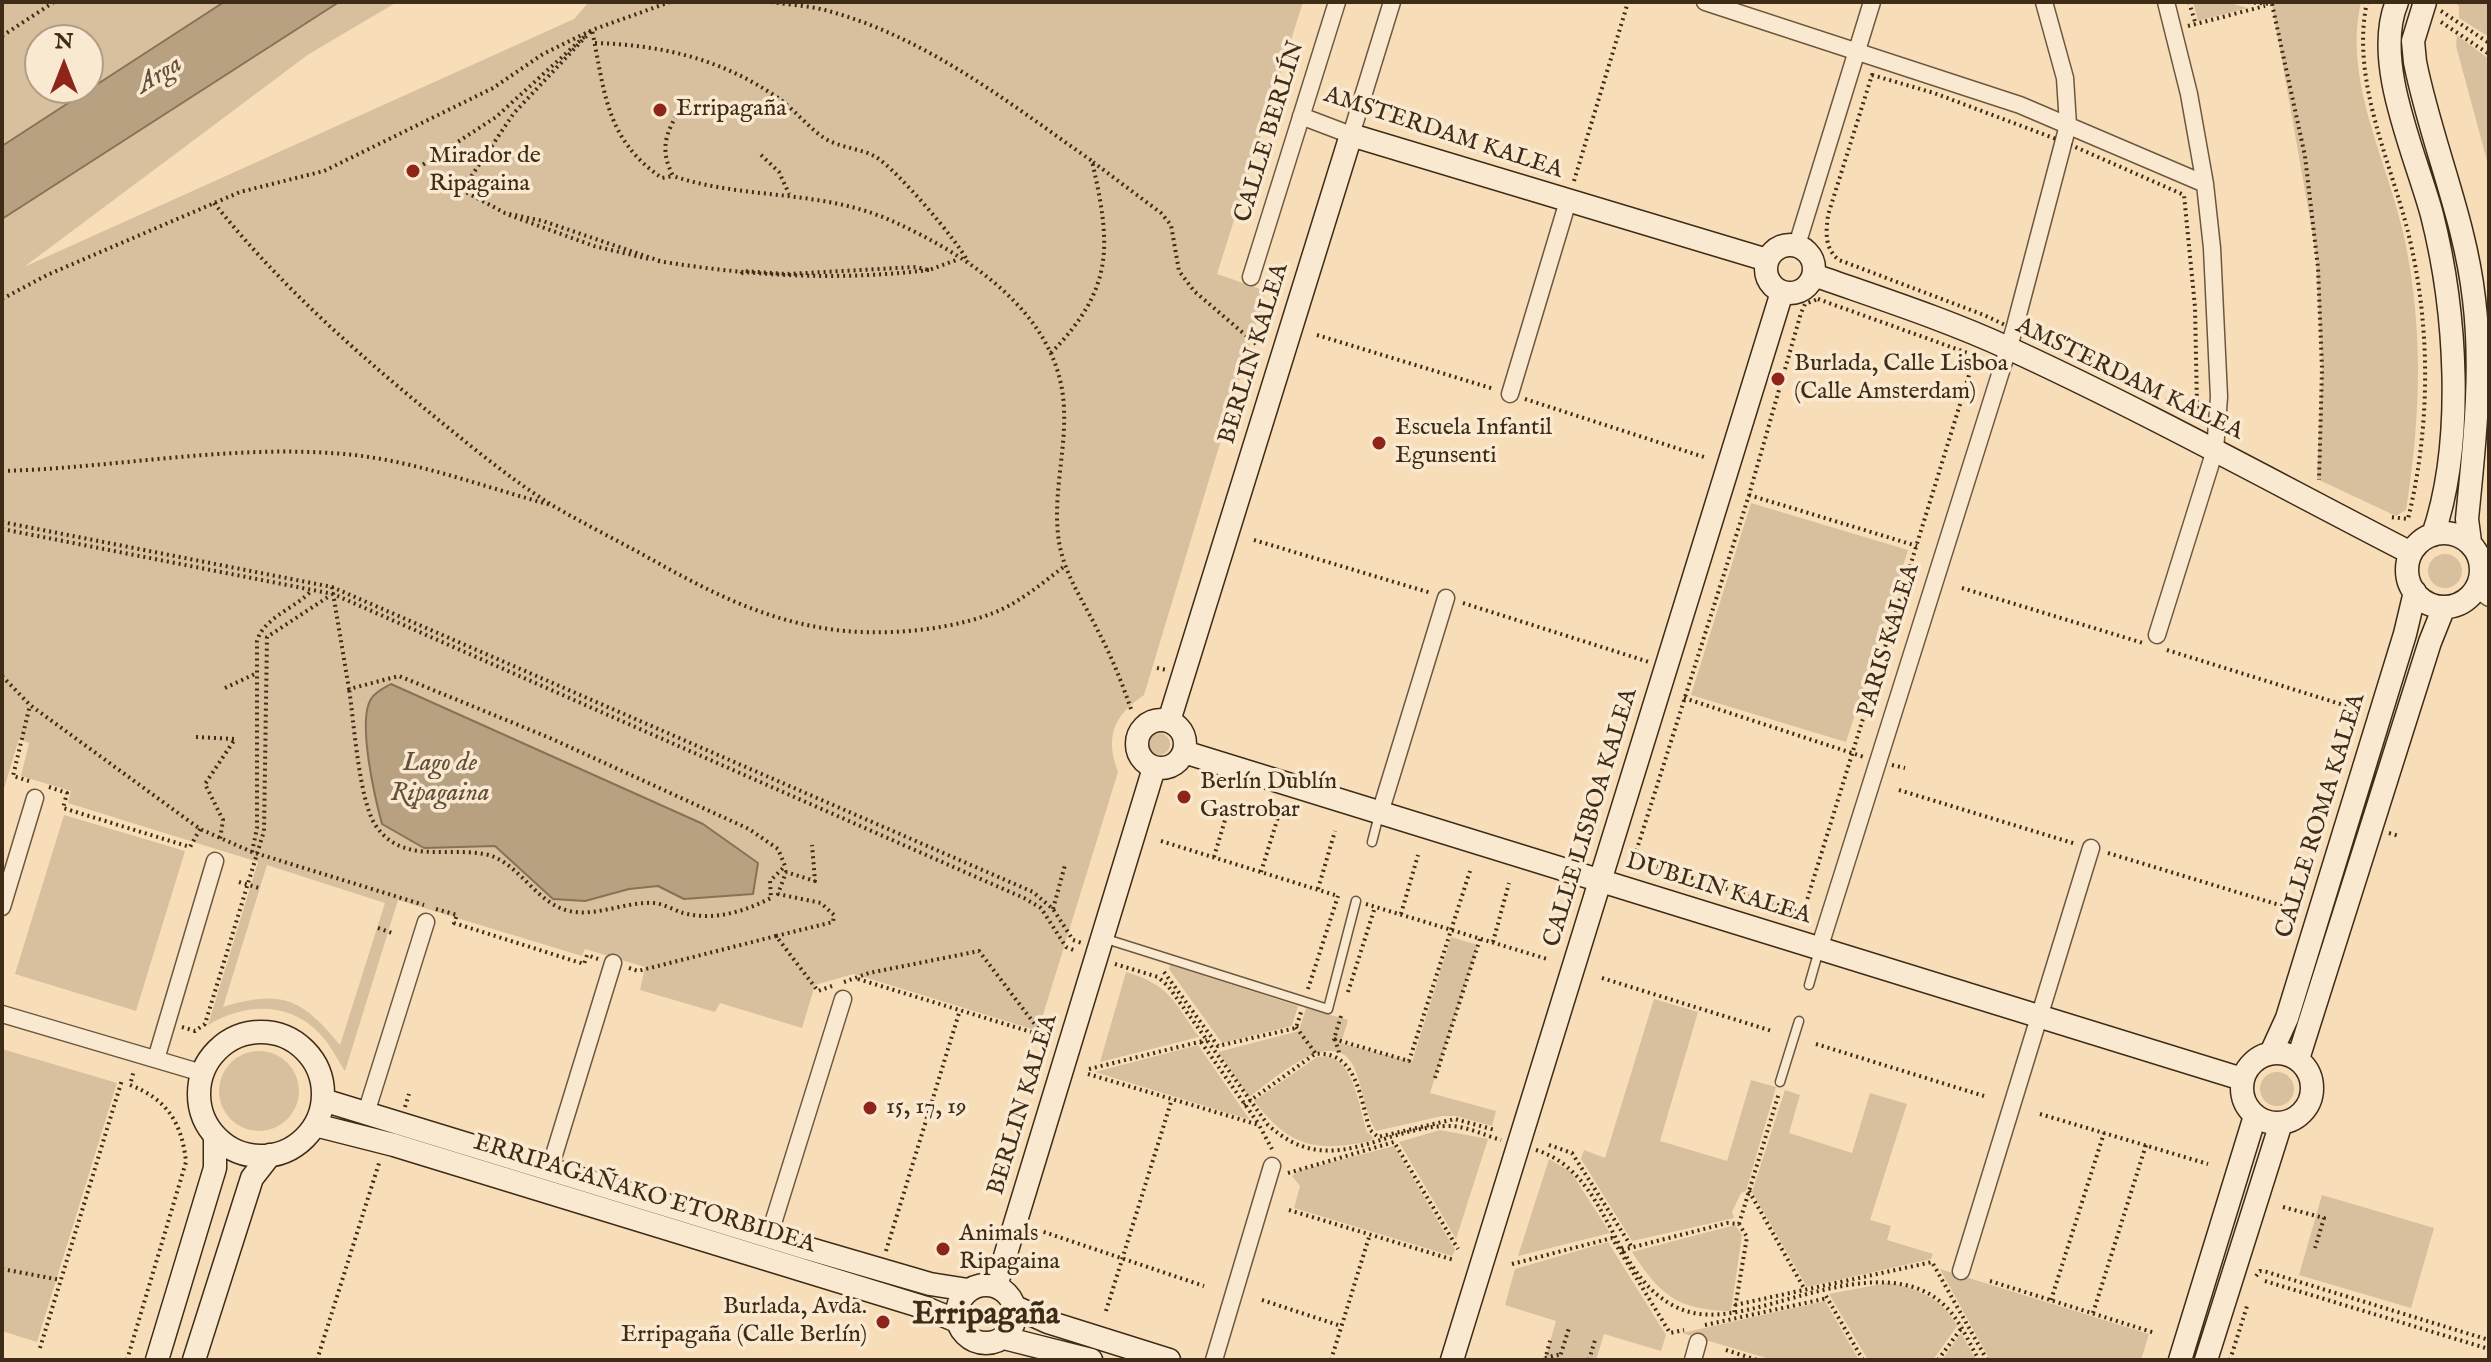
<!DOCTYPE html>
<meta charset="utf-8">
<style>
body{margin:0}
#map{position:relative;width:2491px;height:1362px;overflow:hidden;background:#f7ddb8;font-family:"IM FELL English",serif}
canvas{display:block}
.frame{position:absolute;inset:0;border:4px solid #3f2c17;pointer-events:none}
.north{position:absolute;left:24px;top:24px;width:80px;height:80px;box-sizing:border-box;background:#fae9d1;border:2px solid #af9d87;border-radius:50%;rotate:0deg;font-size:22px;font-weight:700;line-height:32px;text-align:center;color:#3f2c17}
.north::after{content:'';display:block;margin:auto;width:28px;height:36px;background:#8f2418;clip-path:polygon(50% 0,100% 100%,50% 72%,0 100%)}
</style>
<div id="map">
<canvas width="2491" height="1362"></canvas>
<div class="frame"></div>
<div class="north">N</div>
</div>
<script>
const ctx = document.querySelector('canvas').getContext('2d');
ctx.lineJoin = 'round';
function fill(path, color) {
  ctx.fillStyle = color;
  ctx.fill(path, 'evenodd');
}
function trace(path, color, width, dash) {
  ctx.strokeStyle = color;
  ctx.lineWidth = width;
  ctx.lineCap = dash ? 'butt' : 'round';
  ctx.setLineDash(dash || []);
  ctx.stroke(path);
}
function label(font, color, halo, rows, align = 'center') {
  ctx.font = font + ' "IM FELL English",serif';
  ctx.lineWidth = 7;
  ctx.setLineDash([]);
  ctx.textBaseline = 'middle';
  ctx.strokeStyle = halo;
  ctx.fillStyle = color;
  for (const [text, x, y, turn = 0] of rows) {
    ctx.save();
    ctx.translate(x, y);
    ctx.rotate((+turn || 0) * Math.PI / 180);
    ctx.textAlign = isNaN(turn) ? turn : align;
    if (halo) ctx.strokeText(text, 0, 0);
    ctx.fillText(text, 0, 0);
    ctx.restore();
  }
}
const green = new Path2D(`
 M2 2H224L2 146ZM40 40H88V88H40Z
 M339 2H397L309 54 24 267 574 19 589 2H1303L1217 274 1266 291 1144 695C1113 716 1105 737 1118 772L1038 1031 861 976 853 974 815 985 802 1028 720 1003 715 1012 640 990 645 967 585 949 582 956 398 900 345 1071C337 1059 330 1044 320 1034 289 1001 245 1003 208 1025L258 862 68 803 71 791 21 776 29 743 19 739 2 795V219ZM267 865 385 903 340 1045C302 999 282 989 223 1007Z
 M2193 2H2226L2248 8 2198 21Z
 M2275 2H2361C2343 80 2386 157 2403 232 2424 326 2421 416 2406 510L2396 516 2317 479 2322 369 2316 253 2272 4Z
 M2454 2H2489V37L2459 18V6Z
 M2457 35 2489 59V168L2456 46Z
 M1751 503 1908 550 1846 742 1691 695Z
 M2428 571a17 17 0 1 1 34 0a17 17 0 1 1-34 0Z
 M1148 744a11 11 0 1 1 22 0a11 11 0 1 1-22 0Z
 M64 815 185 851 136 1011 15 974Z
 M1451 937 1478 945 1430 1093 1496 1111 1492 1126 1456 1116H1442L1376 1131C1365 1113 1363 1091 1356 1072 1337 1019 1274 1080 1249 1097L1218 1052 1299 1031 1306 1008 1348 1020 1341 1043 1412 1062Z
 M1170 965 1298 1006 1292 1026 1222 1043 1169 969Z
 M1126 972C1170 985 1174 1002 1199 1037L1100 1062Z
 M1654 999 1698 1012 1660 1141 1727 1161 1751 1080 1776 1087 1746 1191 1741 1193 1732 1212 1734 1218 1632 1241 1581 1159 1584 1150 1605 1158Z
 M1198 1045 1250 1120 1095 1072Z
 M2 1049 117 1083 37 1342 2 1331Z
 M219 1091a40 40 0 1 1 80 0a40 40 0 1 1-80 0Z
 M1326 1056C1355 1061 1359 1108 1367 1132L1374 1138 1370 1141C1315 1153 1289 1146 1254 1101L1317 1057Z
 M2260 1089a17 17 0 1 1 34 0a17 17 0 1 1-34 0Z
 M1785 1090 1800 1095 1789 1133 1852 1153 1870 1093 1907 1104 1870 1220 1891 1226 1887 1240 1933 1254 1931 1259 1807 1287 1752 1192Z
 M1440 1130 1488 1139 1456 1239 1399 1142Z
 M1394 1146 1455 1250 1452 1256 1294 1208 1300 1186 1292 1176 1298 1171Z
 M1549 1159 1571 1172 1610 1233 1518 1256Z
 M2322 1195 2434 1228 2411 1308 2299 1275Z
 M1735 1225 1742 1235 1731 1311C1677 1310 1660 1295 1632 1252Z
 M1608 1242 1666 1335 1661 1351 1604 1334 1596 1360H1545L1556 1321 1505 1305 1515 1269Z
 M1940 1269 2149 1334 2141 1360H1990Z
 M1887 1283C1916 1287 1943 1299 1957 1326L1933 1360H1868L1829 1294Z
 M1825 1301 1859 1360H1773L1682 1333Z
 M1961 1333 1976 1360H1942Z`);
const water = new Path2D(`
 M224 2H339L2 219V146Z
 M391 684 703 824 758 863 753 894 684 899 658 886 629 889 585 901 553 899 495 846 424 848 382 824C375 798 357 721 371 699 375 692 384 688 391 684Z`);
const path = new Path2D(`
 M771 2C791 5 813 6 832 12 930 40 1009 103 1092 161 1111 245 1115 288 1050 354
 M2189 2 2196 25
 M2248 2 2272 4 2305 156 2318 268 2322 369 2319 480
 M2367 2C2351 78 2388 155 2407 228 2431 322 2431 425 2408 519L2390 517
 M2441 11 2489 43
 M2441 22 2489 54
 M2188 26 2265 6
 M2 36 54 2
 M595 43C662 45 722 59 778 98 795 110 808 127 824 138 840 148 860 148 876 157 896 169 958 241 968 262
 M1872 75 1934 93 2064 142 2184 195 2195 307 2197 407 2192 412 2185 410 1984 315 1839 260C1824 248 1826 232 1828 215Z
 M676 116C664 138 661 152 673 176 744 200 822 189 892 221 968 255 1061 315 1064 409 1066 453 1052 497 1059 542 1064 574 1084 602 1098 631 1111 655 1122 683 1131 709
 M761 155 779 172 789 194
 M1093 162 1161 213 1171 225 1179 271 1194 291 1256 344
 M413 171 496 117 584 37
 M1574 181 1628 2
 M214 203C279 284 354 351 435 417 473 448 513 481 555 507 583 523 612 538 640 553 699 586 755 617 823 628 876 638 965 631 1012 604 1031 593 1049 578 1066 565
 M509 215 594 246 649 259
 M658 261C750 276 836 281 929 270
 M660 261 543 221 505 213 462 190 514 113 592 30C605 92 605 139 662 178L673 176
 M741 274 744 271 787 274 916 267 929 270 959 259
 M2 299 47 275 240 192 324 171 493 88 543 54 592 30 670 2
 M1818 299 1973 355 1974 359 1803 913 1645 863 1636 852 1749 495 1801 313 1805 304Z
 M1317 335 1494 389
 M1525 399 1704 457
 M2 471C116 468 229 444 344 454 414 460 484 487 551 505
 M1749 495 1917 546
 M2 522 332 587 1033 892 1053 909 1073 940 1082 943
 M2 529 333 594 1024 898 1041 908 1066 947 1076 951
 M1254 540 1431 593
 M332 587 349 689 399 676 550 738 749 829 778 849 785 866 770 881 771 898C743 912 714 921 683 913 674 910 664 904 654 903 622 901 588 922 558 907 531 894 514 859 484 854 446 847 402 864 376 826 359 802 354 721 349 689
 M1962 588 2143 643
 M1463 603 1649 662
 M2167 650 2350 707
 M1157 668 1167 670
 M2 676 30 705 200 829 252 852 424 905
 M225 688 257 673
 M1684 698 1864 757
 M196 737 235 739 205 784 223 820 220 839
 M1892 765 1905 768
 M29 781 13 776 30 705
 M49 787 67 793 63 808 190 847 200 829
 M1899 790 2076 844
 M2317 812 2330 816
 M2389 833 2399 836
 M1161 841 1338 896
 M252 852 257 828V641C264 617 296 608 312 590
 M2108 853 2286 907
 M1214 857 1231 800
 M1261 872 1279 814
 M239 882 259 888
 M1318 889 1335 831
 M1366 904 1547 959
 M436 909 457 915 454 923 584 964 587 955 598 959
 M1053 909 1065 865
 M1401 914 1418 855
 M378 928 392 933
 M776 936 833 922 834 915 821 903 778 894 786 872 815 881 812 845
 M1493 942 1509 883
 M1115 964 1158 977 1168 986 1268 1125C1330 1181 1379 1128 1446 1126 1464 1125 1484 1135 1501 1140
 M629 968 638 971 776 936 818 991 832 986
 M1164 972 1218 1046 1296 1028 1301 1012
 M1602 978 1772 1031
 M858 979 1041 1035
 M844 982 869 973 979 951 1043 1035
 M1308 989 1338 896
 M1348 992 1375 907
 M1341 1016 1334 1039 1409 1061 1470 871
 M182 1027 195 1031 205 1024 264 831 267 637 331 595
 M1296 1027 1316 1054
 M1335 1039 1340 1056
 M1201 1042 1258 1123
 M1816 1044 1984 1096
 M1089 1069 1207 1040
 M1088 1074 1259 1125 1272 1149
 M1435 1078 1480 939
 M1244 1105 1315 1054C1357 1050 1360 1099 1370 1130L1378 1137 1455 1119 1495 1130
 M405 1107 409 1094
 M2040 1114 2208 1164
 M1549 1145 1572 1153 1631 1246
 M1536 1150C1610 1173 1609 1272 1674 1306 1699 1319 1725 1315 1751 1309 1808 1296 1894 1259 1943 1304 1959 1318 1968 1341 1979 1360
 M1288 1173 1394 1142 1458 1249
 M1749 1191 1805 1290
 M2283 1207 2324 1218 2315 1248
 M1289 1210 1454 1260
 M1739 1224 1779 1093
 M1038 1230 1204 1286
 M1622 1250 1727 1223 1739 1224 1747 1237 1734 1314
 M886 1251 960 1010
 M1512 1264 1612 1238 1670 1333 1684 1330
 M2 1269 61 1280
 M2256 1276 2260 1271 2267 1272 2489 1340
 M1990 1281 2155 1333
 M2265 1281 2489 1349
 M1826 1296 1863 1360
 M1262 1300 1341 1326
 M2051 1300 2104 1133
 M1735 1305 1932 1262 1987 1360
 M1106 1311 1172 1099
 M2093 1313 2146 1145
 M1705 1325 1828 1298
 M40 1348 122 1080
 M1726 1350 1757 1360
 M1545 1358 1561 1354
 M127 1360 186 1162C182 1123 167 1099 130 1085L134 1070
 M317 1360 380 1160
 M1331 1360 1370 1234
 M1545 1360 1551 1337
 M1559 1360 1569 1328
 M1589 1360 1596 1337
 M1938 1360 1963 1326
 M2230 1360 2248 1303`);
const lane = new Path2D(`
 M1372 842 1379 815
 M1103 938 1328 1009 1356 901
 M1809 985 1819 950
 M1780 1082 1799 1021`);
const street = new Path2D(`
 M1705 2 2020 105 2205 184
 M1301 116 1351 135 1392 2
 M1797 245 1872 2
 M1251 277 1337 2
 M1510 394 1568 201
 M2476 589 2489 598
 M2157 635 2215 450 2219 397 2212 248 2205 184 2189 94 2166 2
 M1380 813 1446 598
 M2 907 35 798
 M1819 949 2014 330 2068 125 2065 78 2044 2
 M2 1014 202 1073
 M156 1059 215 861
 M366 1113 426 922
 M550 1168 613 963
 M769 1236 843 999
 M1961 1271 2091 848
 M1214 1360 1272 1166
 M1693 1360 1698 1342`);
const secondary = new Path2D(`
 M2397 2C2372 62 2416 155 2432 215 2456 310 2465 441 2433 535
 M2425 2 2413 41 2415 62C2431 142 2465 218 2474 299 2483 372 2474 447 2467 519L2470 542
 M1766 269a24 24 0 1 1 48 0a24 24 0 1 1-48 0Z
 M1814 275C1879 298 1945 319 2008 348 2145 411 2277 484 2411 553
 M2407 570a37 37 0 1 1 74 0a37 37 0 1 1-74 0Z
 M1137 744a24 24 0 1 1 48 0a24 24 0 1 1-48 0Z
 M1169 721 1351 135 1767 260
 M1184 752 2242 1079
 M199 1094a62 62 0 1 1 124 0a62 62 0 1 1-124 0Z
 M2242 1088a35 35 0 1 1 70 0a35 35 0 1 1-70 0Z
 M2271 1053 2287 1018 2405 634 2415 592
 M2298 1059 2430 642 2444 607
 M323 1100 803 1247 930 1284 968 1290
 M315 1125 394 1145 923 1307 957 1321
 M957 1314a29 29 0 1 1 58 0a29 29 0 1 1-58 0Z
 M996 1286 1154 768
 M1015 1307 1048 1322 1169 1360
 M1004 1338 1091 1360
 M157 1360 215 1168V1136
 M194 1360 252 1178 270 1155
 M1452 1360 1782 292
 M2180 1360 2255 1116
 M2206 1360 2281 1123`);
const markers = [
 [660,110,8,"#8f2418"],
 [413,171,8,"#8f2418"],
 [1778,379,8,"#8f2418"],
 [1379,443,8,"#8f2418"],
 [1184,797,8,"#8f2418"],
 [870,1108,8,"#8f2418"],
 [943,1249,8,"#8f2418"],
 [883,1322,8,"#8f2418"]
];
const poiNames = [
 ["Erripagaña",676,110],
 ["Mirador de",429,157],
 ["Ripagaina",429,185],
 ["Burlada, Calle Lisboa",1794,365],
 ["(Calle Amsterdam)",1794,393],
 ["Escuela Infantil",1395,429],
 ["Egunsenti",1395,457],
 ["Berlín Dublín",1200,783],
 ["Gastrobar",1200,811],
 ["15, 17, 19",886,1108],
 ["Animals",959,1235],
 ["Ripagaina",959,1263],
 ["Burlada, Avda.",867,1308,"right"],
 ["Erripagaña (Calle Berlín)",867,1336,"right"]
];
const streetNames = [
 ["CALLE BERLÍN",1271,132,-73],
 ["AMSTERDAM KALEA",1443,134,18],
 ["BERLIN KALEA",1255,354,-73],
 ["AMSTERDAM KALEA",2129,380,26],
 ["PARIS KALEA",1890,641,-73],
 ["CALLE ROMA KALEA",2322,816,-73],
 ["CALLE LISBOA KALEA",1592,818,-73],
 ["DUBLIN KALEA",1718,890,17],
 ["BERLIN KALEA",1024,1105,-73],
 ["ERRIPAGAÑAKO ETORBIDEA",644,1195,17]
];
const waterNames = [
 ["Arga",160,76,-32],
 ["Lago de",440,765],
 ["Ripagaina",440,795]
];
const districtNames = [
 ["Erripagaña",986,1316]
];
fill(green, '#d8bf9d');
fill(water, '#b8a181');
trace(water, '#887257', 2);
trace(lane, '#6d583f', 11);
trace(street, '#6d583f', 19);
trace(secondary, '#3f2c17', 25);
trace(path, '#3f2c17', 4, [2, 4]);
trace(lane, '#fae9d1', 8);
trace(street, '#fae9d1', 16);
trace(secondary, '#fae9d1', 22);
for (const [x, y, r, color] of markers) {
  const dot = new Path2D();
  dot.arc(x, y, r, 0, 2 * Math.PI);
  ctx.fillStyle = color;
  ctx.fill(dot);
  trace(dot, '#fae9d1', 3);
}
label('24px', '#3f2c17', '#fae9d1', poiNames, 'left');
label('24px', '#3f2c17', '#fae9d1', streetNames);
label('italic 26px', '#634f37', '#fae9d1', waterNames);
label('bold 32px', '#3f2c17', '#fae9d1', districtNames);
</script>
